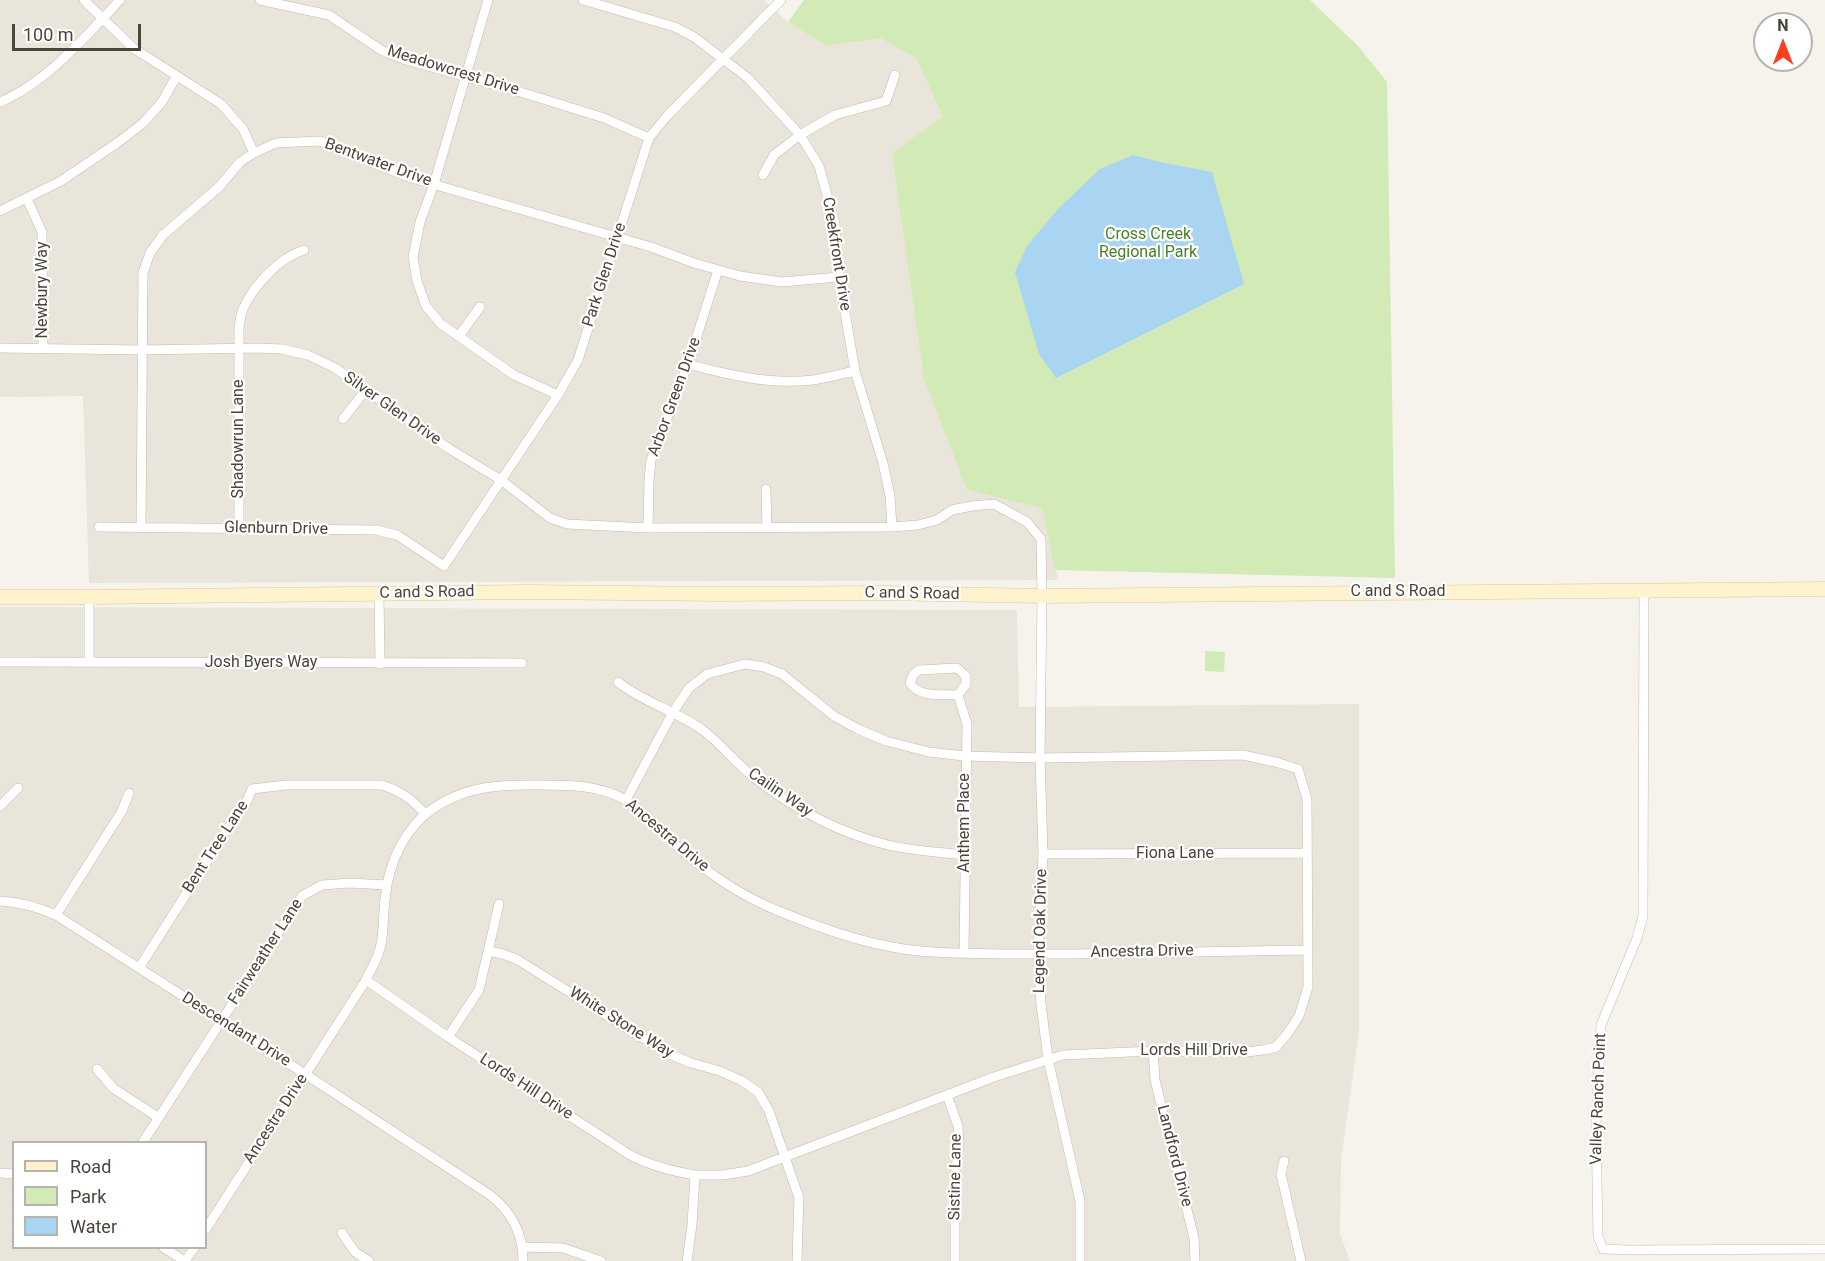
<!DOCTYPE html>
<style>
body{margin:0}
#map{position:relative;width:1825px;height:1261px;overflow:hidden;background:#f6f3ec;font-family:Roboto,sans-serif}
canvas{display:block}
.legend{position:absolute;left:12px;top:1141px;width:195px;height:108px;box-sizing:border-box;background:#fff;border:2px solid #b7b4b0;margin:0;padding:8px 10px;list-style:none;font-size:18px;color:#4b4439}
.legend li{display:flex;align-items:center;gap:12px;height:30px}
.legend b{width:30px;border:2px solid #b7b4b0}
.north{position:absolute;left:1753px;top:12px;width:60px;height:60px;box-sizing:border-box;background:#fff;border:2px solid #b7b4b0;border-radius:50%;rotate:0deg;font-size:16px;font-weight:700;line-height:24px;text-align:center;color:#4b4439}
.north::after{content:'';display:block;margin:auto;width:21px;height:27px;background:#fc3f1d;clip-path:polygon(50% 0,100% 100%,50% 72%,0 100%)}
.scale{position:absolute;left:12px;top:24px;width:129px;height:27px;box-sizing:border-box;border:3px solid #4b4439;border-top:0;padding-left:8px;font-size:18px;line-height:21px;white-space:nowrap;color:#4b4439;-webkit-text-stroke:4px #fff;paint-order:stroke}
</style>
<div id="map">
<canvas width="1825" height="1261"></canvas>
<ul class="legend">
<li><b style="height:8px;background:#fff3cd"></b>Road</li>
<li><b style="height:16px;background:#d2eab5"></b>Park</li>
<li><b style="height:16px;background:#a9d4f2"></b>Water</li>
</ul>
<div class="north">N</div>
<div class="scale">100 m</div>
</div>
<script>
const ctx = document.querySelector('canvas').getContext('2d');
ctx.lineJoin = 'round';
function fill(path, color) {
  ctx.fillStyle = color;
  ctx.fill(path, 'evenodd');
}
function trace(path, color, width, dash) {
  ctx.strokeStyle = color;
  ctx.lineWidth = width;
  ctx.lineCap = dash ? 'butt' : 'round';
  ctx.setLineDash(dash || []);
  ctx.stroke(path);
}
function label(font, color, halo, rows, align = 'center') {
  ctx.font = font + ' Roboto,sans-serif';
  ctx.lineWidth = 4.5;
  ctx.setLineDash([]);
  ctx.textBaseline = 'middle';
  ctx.strokeStyle = halo;
  ctx.fillStyle = color;
  for (const [text, x, y, turn = 0] of rows) {
    ctx.save();
    ctx.translate(x, y);
    ctx.rotate((+turn || 0) * Math.PI / 180);
    ctx.textAlign = isNaN(turn) ? turn : align;
    if (halo) ctx.strokeText(text, 0, 0);
    ctx.fillText(text, 0, 0);
    ctx.restore();
  }
}
const residential = new Path2D(`
 M0 0H764L788 22 826 46 880 38 916 58 943 117 967 490 1043 508 1058 580 89 583 83 396 0 397Z
 M0 607 1017 610 1019 707 1359 704V1032L1341 1160 1340 1234 1350 1261H0ZM14 1142H206V1248H14Z`);
const green = new Path2D(`
 M804 0H1310L1358 46 1387 82 1395 578 1055 570 1042 508 967 490 924 379 892 153 943 117 916 58 880 38 826 46 788 22Z
 M1205 651 1225 652 1224 672 1205 671Z`);
const water = new Path2D(`
 M1133 155 1160 162 1212 172 1244 284 1056 378 1039 354 1015 272 1027 246 1059 208 1100 169Z`);
const street = new Path2D(`
 M84 0 133 48 221 104 243 129 254 153
 M260 0 329 15 381 50 406 60 527 94 604 118 649 138
 M488 0 434 184 420 222 413 257 417 281 426 306 441 324 514 375 558 395
 M583 0 675 27 694 37 748 78 800 135 819 166 835 224 839 277 855 371 883 463 890 496 892 527
 M0 102C46 83 87 35 120 0
 M763 175 774 155 800 135 835 115 886 101 895 75
 M27 199 42 232 43 348
 M0 211 61 181 120 141 143 123 162 102 176 77
 M459 336 480 307
 M0 348 141 350 258 348 282 349 308 355 335 368 448 448 501 480 550 518 567 524 648 528 892 527 918 525 937 520 952 510 972 506 994 504 1027 522 1041 539 1042 596 1040 758 1043 854 1038 954 1041 1004 1048 1059 1080 1201V1261
 M688 364C728 375 771 385 813 380 827 378 841 374 855 371
 M343 419 365 391
 M766 489 767 528
 M99 527 376 530 397 535 444 566 558 395 578 360 649 138 666 117 781 0
 M141 527 143 273 150 253 163 235 219 187 240 162 254 153 276 143 320 141 408 177 651 247 694 263 740 276 782 282 839 277
 M239 528V327C240 321 241 314 243 309 253 286 280 257 304 250
 M648 528 649 480 651 460 688 364 718 270
 M1644 590 1643 916 1637 938 1601 1025 1596 1126 1598 1236 1603 1249 1630 1250 1825 1249
 M379 594 380 664
 M89 597V662
 M0 662 522 663
 M618 682C644 703 677 711 704 731 721 744 735 762 751 775 791 807 839 833 888 845 913 851 940 852 965 855
 M958 695C942 694 919 698 910 683L913 675 919 670 957 668 966 676V684L958 695 967 724 964 953
 M626 800 673 712 689 688 707 674 745 664 764 667 782 674 834 716 858 729 886 741 929 752 965 756 1040 758 1243 755 1279 763 1298 769 1307 799 1308 987 1299 1016 1288 1033 1276 1047 1263 1050 1247 1052 1153 1051 1063 1055 994 1077 748 1171 723 1175H695L692 1225 687 1261
 M0 806 18 788
 M1043 854 1307 853
 M0 901C21 902 37 907 56 915L305 1074 490 1195C512 1212 523 1234 523 1261
 M56 915 122 811 129 793
 M488 951 503 954 518 960 667 1053 691 1063 720 1071 742 1081 758 1092 769 1111 799 1198 797 1261
 M139 968 226 831 247 801 252 789 285 785H382C402 792 411 798 425 814
 M366 980 448 1037 630 1155C651 1166 671 1171 695 1175
 M448 1037 479 990 499 904
 M1153 1051 1155 1080 1194 1238 1195 1261
 M97 1069 113 1088 159 1118
 M947 1095 958 1126 959 1144 955 1177V1261
 M143 1142 302 896 322 885 350 883 387 885
 M1284 1161 1281 1174 1301 1261
 M0 1173 14 1174
 M206 1229 366 980C371 969 379 957 381 944 384 930 383 915 385 900 388 861 407 822 442 803 470 787 497 785 529 785 561 785 598 783 627 801 646 812 661 831 677 846 707 873 743 897 781 912 815 926 851 939 887 946 929 955 974 953 1016 954 1113 955 1211 951 1308 950
 M342 1233 355 1252 369 1261
 M523 1247 563 1248 601 1261
 M164 1248 185 1261
 M185 1261 194 1248`);
const secondary = new Path2D(`
 M0 597H89L527 592 719 594 881 593 1042 596 1825 589`);
const streetNames = [
 ["Meadowcrest Drive",453,71,17],
 ["Bentwater Drive",378,163,20],
 ["Creekfront Drive",836,254,81],
 ["Park Glen Drive",605,275,-72],
 ["Newbury Way",43,290,-90],
 ["Arbor Green Drive",675,397,-70],
 ["Silver Glen Drive",392,409,35],
 ["Shadowrun Lane",239,439,-90],
 ["Glenburn Drive",276,529,1],
 ["C and S Road",1398,592],
 ["C and S Road",427,593,-1],
 ["C and S Road",912,594,1],
 ["Josh Byers Way",261,663],
 ["Cailin Way",780,793,34],
 ["Anthem Place",965,823,-90],
 ["Ancestra Drive",667,836,40],
 ["Bent Tree Lane",216,847,-57],
 ["Fiona Lane",1175,854],
 ["Legend Oak Drive",1041,931,-89],
 ["Fairweather Lane",266,952,-57],
 ["Ancestra Drive",1142,952,-1],
 ["White Stone Way",621,1023,32],
 ["Descendant Drive",236,1030,32],
 ["Lords Hill Drive",1194,1051],
 ["Lords Hill Drive",526,1087,33],
 ["Valley Ranch Point",1599,1099,-88],
 ["Ancestra Drive",276,1119,-57],
 ["Landford Drive",1174,1156,76],
 ["Sistine Lane",956,1177,-89]
];
const parkNames = [
 ["Cross Creek",1148,235],
 ["Regional Park",1148,253]
];
fill(residential, '#eae5da');
fill(green, '#d2eab5');
fill(water, '#a9d4f2');
trace(street, '#c2bbae', 10);
trace(secondary, '#d6c79b', 15);
trace(street, '#fff', 9);
trace(secondary, '#fff3cd', 14);
label('16px', '#4b4439', '#fff', streetNames);
label('16px', '#4a7f2a', '#fff', parkNames);
</script>
